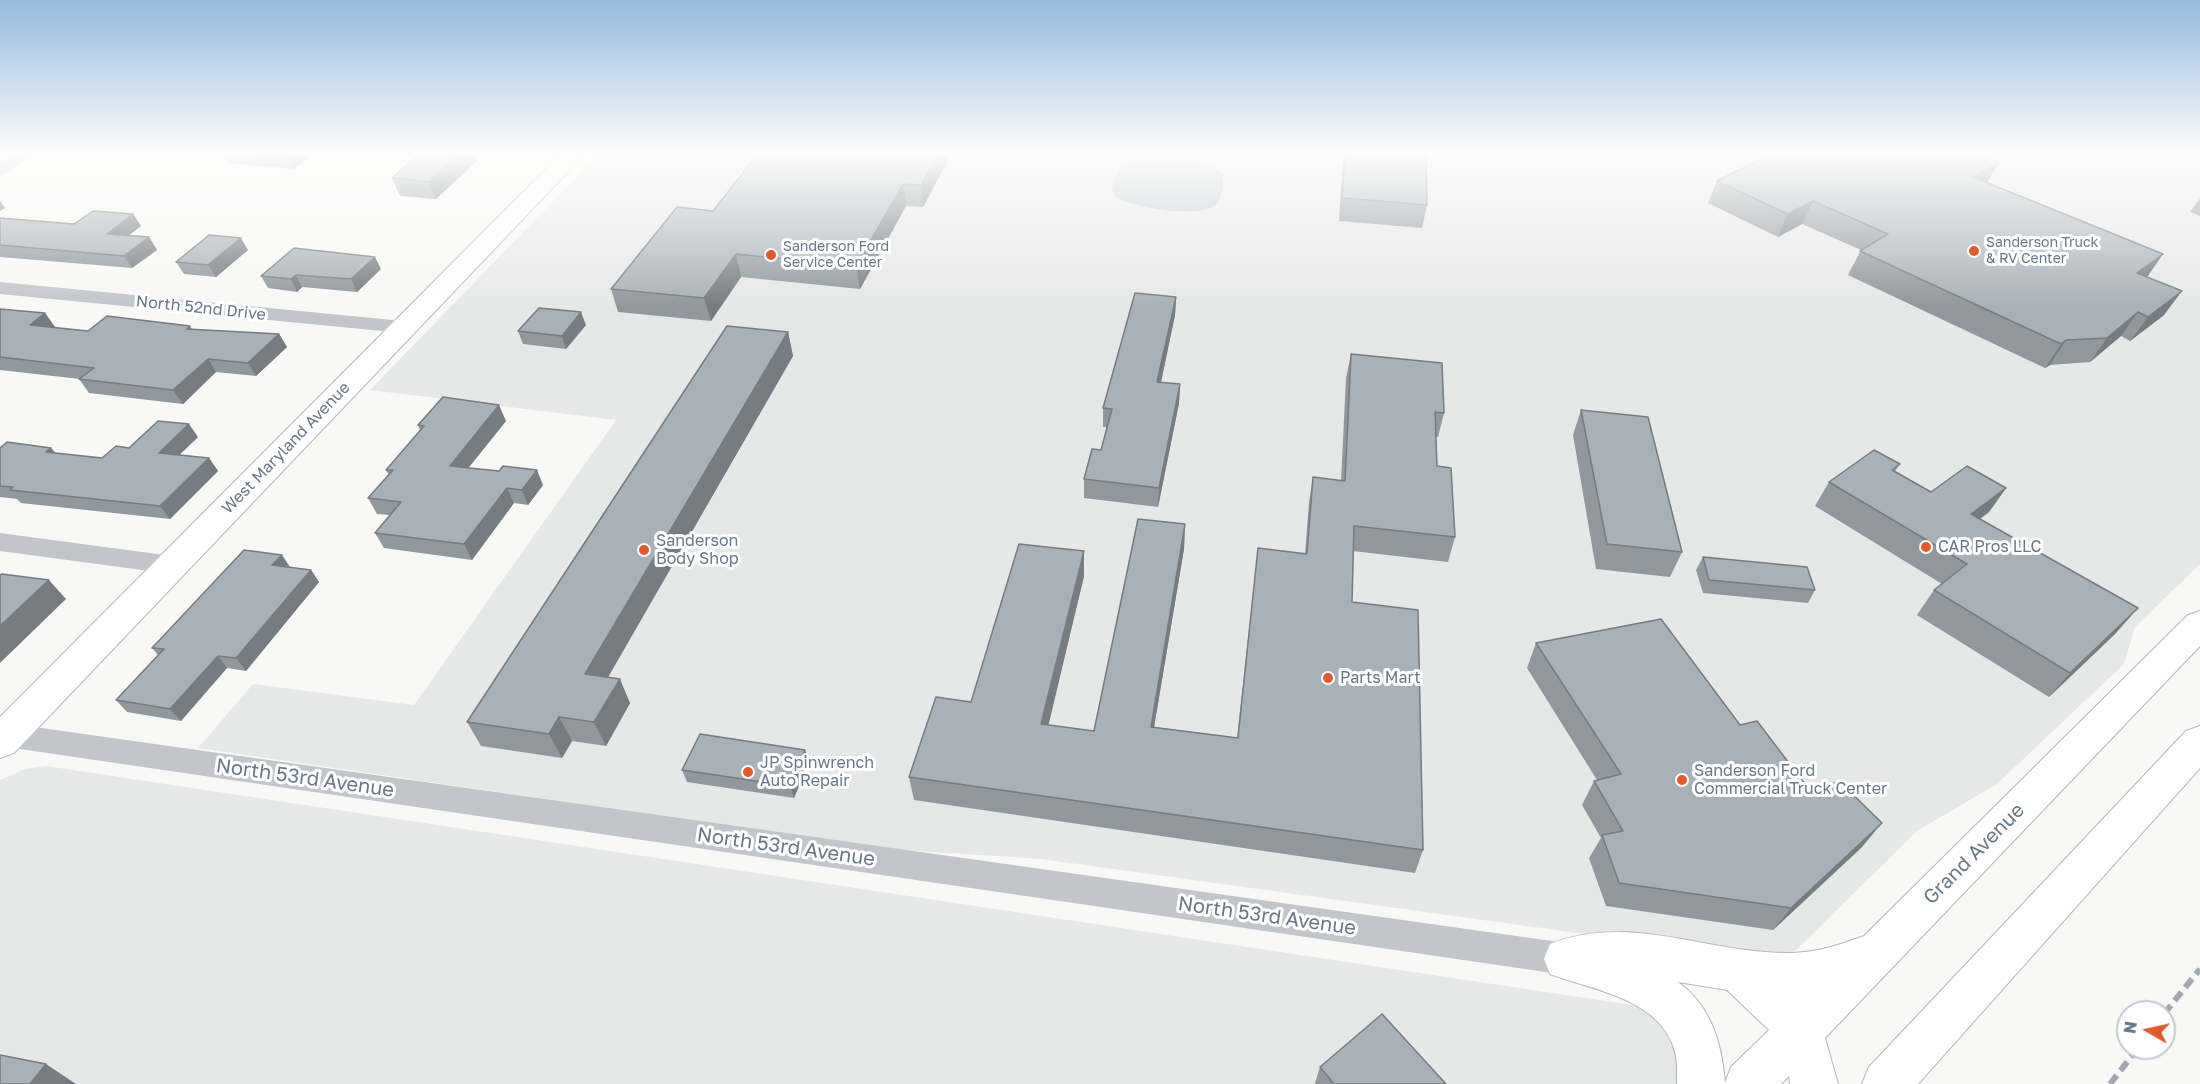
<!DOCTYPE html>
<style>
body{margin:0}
#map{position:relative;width:2200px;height:1084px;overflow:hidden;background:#f8f8f6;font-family:"Golos Text",sans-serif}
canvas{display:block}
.north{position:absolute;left:2116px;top:1000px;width:60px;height:60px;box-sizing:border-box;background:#fff;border:2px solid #c3c9cf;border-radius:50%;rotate:279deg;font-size:16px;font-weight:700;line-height:24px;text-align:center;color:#687887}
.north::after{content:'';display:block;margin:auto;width:21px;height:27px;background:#e25a2c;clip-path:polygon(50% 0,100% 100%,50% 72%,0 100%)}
</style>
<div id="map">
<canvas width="2200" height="1084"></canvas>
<div class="north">N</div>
</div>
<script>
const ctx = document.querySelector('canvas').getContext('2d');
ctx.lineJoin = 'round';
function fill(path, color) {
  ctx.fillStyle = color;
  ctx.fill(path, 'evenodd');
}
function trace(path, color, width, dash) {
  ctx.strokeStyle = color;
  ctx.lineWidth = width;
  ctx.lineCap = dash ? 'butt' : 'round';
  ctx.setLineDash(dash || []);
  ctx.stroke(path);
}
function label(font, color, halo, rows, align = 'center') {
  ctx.font = font + ' "Golos Text",sans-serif';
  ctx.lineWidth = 6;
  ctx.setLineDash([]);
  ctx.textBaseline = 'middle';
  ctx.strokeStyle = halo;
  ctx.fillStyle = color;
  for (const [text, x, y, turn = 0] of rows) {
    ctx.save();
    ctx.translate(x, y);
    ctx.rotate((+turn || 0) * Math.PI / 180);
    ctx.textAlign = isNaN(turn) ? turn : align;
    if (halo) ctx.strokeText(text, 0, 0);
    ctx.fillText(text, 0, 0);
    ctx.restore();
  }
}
const built = new Path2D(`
 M598 155H2200V564L2135 627 2124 664 1997 784 1917 831 1791 955H1737L1041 859 886 849 198 748 253 684 414 705 616 420 370 390Z
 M46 766 1652 1008 1663 1018 1681 1068 1676 1084H0V780L25 769Z`);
const water = new Path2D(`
 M1147 159C1171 160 1208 156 1224 175 1222 185 1223 200 1214 206 1194 218 1135 208 1116 197L1112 189C1119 166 1122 162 1147 159Z`);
const street = new Path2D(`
 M14 155H35L0 176V163Z
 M0 282 403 321 410 323 414 327 410 331 403 333 0 294Z
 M0 533 172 556 181 558 185 565 181 572 172 574 0 551Z
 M6 723 1566 943 1578 948 1583 959 1578 970 1566 975 6 747 0 745V725Z`);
const secondary = new Path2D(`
 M560 155H584L14 753 0 758V717Z`);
const highway = new Path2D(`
 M2200 611V646L1825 1038 1838 1084H1790L1789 1076 1781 1084H1677C1677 1070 1678 1056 1672 1043 1654 998 1590 989 1550 974L1544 959 1550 944C1632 912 1709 955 1793 953 1818 952 1840 945 1864 936L2188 615ZM1678 982 1727 990 1769 1030 1731 1067 1725 1083C1722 1043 1711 1006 1678 982Z
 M2200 726V768L1918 1084H1862L1869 1067 2186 731Z`);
const rail = new Path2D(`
 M2164 1014 2200 969
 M2110 1084 2138 1048`);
const wall = new Path2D(`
 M224 155H311L294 169 228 163Z
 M951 155 923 207 906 206 860 289 741 277 711 321 618 312 611 289 713 211Z
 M1343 155H1426L1427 205 1422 228 1339 221Z
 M1854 156 1987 183 2163 254 2147 277 2164 315 2130 341 2121 336 2090 362 2050 365 2045 368 1848 275 1861 250 1802 224 1778 237 1708 203 1717 181Z
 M477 161 436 199 400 196 392 178Z
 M2200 198V216L2190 212Z
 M133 214 141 226 128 236 149 237 157 250 132 268 0 257V218L74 224Z
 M248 250 216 277 184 274 176 262Z
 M381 269 357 292 302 287 297 292 268 288 261 276Z
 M1176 297 1175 315 1161 382 1180 384 1179 403 1158 507 1084 498V479L1101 450 1107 427H1103V408Z
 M0 309 45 313 55 327 54 328 88 331 190 326 192 329 279 334 287 347 256 376 216 372 183 404 89 393 79 379H80L0 370Z
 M586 325 566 349 523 344 518 331Z
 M788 332 793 356 608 677 630 703 606 746 572 741 562 758 481 746 467 722Z
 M1351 354 1444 413 1438 437H1436L1437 466 1455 537 1448 562 1353 551 1352 602 1423 850 1415 873 914 800 909 777 971 702 1084 576 1048 725 1094 731 1185 524 1184 549 1154 727 1237 738 1258 548 1305 554 1309 502 1313 477 1341 481 1346 378Z
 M1581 410 1682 552 1670 577 1596 569 1573 435Z
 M506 421 468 468 543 485 528 505 514 503 472 560 384 548 375 533 390 515 377 514 368 498 389 475 386 470 420 430 418 425Z
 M198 437 179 455 209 458 218 471 170 519 21 503 17 499 0 497V448H51L56 453 102 458 129 448Z
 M1900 464 1895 471 1931 492 2006 488 1989 512 1980 519 2116 633 2049 697 1917 615 1934 590 1942 584 1815 506 1829 482Z
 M1703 557 1815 590 1808 603 1703 593 1696 570Z
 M290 567 311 570 319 582 246 671 227 668 181 721 127 712 116 700 158 655 152 648Z
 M1536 643 1740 725 1808 788 1862 847 1773 930 1606 906 1589 858 1601 838 1582 805 1594 781 1597 780 1527 668Z
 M805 750 809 762 794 798 687 782 682 770Z
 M1320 1067 1446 1084H1316L1315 1083Z`);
const shadedWall = new Path2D(`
 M290 155H311L294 169 288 157Z
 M458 155H474L477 161 436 199 429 182Z
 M937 155H951L923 207 921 185Z
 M1999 162 1986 185 1973 177Z
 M903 184 906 206 860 289 856 266Z
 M0 201 5 208 0 211Z
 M1813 201 1802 224 1778 237 1788 214Z
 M133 214 141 226 115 246 107 234Z
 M149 237 157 250 132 268 124 256Z
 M241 238 248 250 216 277 208 265Z
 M736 254 741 277 711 321 704 298Z
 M2163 254 2147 277 2137 273Z
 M375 257 381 269 357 292 351 279Z
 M296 275 302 287 297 292 291 279Z
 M2182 291 2164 315 2130 341 2148 317Z
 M1176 297 1175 315 1157 401V382Z
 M581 312 586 325 566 349 562 336Z
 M2138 312 2121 336 2090 362 2107 338Z
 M45 313 55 327 40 339 30 325Z
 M788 332 793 356 596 698 585 674Z
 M279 334 287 347 256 376 248 363Z
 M2066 340 2050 365 2045 368 2061 344Z
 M208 359 216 372 183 404 173 390Z
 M1180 384 1179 403 1158 507 1159 488Z
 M499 405 506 421 458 481 450 466Z
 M189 424 198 437 169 465 159 453Z
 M51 448 61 460 46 452Z
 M209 458 218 471 170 519 160 506Z
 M537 470 543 485 528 505 522 490Z
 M507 488 514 503 472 560 464 544Z
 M2006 488 1989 512 1954 538 1971 514Z
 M1185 524 1184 549 1150 751 1151 727Z
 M1084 551V576L1043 748 1041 724Z
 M282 555 290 567 272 565Z
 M311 570 319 582 246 671 236 658Z
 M49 580 66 599 0 663V626Z
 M2138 608 2116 633 2049 697 2070 673Z
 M218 656 227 668 181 721 170 709Z
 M620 679 630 703 606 746 594 722Z
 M559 717 572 741 562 758 549 734Z
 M805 750 809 762 794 798 790 786Z
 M1882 823 1862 847 1773 930 1791 908Z
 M46 1064 76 1084H30Z`);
const building = new Path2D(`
 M264 155H290L288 157Z
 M419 155H458L429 182 392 178Z
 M757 155H937L921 185 903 184 856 266 736 254 704 298 611 289 677 207 713 211Z
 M1345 155H1426L1427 205 1342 198Z
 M1769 155H1851L1854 156 1855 155H1980L1999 162 1973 177 2163 254 2137 273 2182 291 2148 317 2138 312 2107 338 2066 340 2061 344 1860 251 1888 234 1813 201 1788 214 1717 181Z
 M93 211 133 214 107 234 149 237 124 256 0 245V218L74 224Z
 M209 235 241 238 208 265 176 262Z
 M294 248 375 257 351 279 296 275 291 279 261 276Z
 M1135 293 1176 297 1157 382 1180 384 1159 488 1084 479 1092 449 1101 450 1112 409 1103 408Z
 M539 308 581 312 562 336 518 331Z
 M0 309 45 313 30 325 88 331 107 316 190 326 187 329 279 334 248 363 208 359 173 390 79 379 94 368 0 357Z
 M727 326 788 332 585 674 620 679 594 722 559 717 549 734 467 722Z
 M1351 354 1442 363 1444 413 1435 412 1437 466 1451 468 1455 537 1354 526 1352 602 1418 610 1423 850 909 777 936 697 971 702 1019 544 1084 551 1041 724 1094 731 1138 519 1185 524 1151 727 1238 738 1258 548 1307 554 1313 477 1345 481Z
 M443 397 499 405 450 466 499 471 503 466 537 470 522 490 507 488 464 544 375 533 401 502 368 498 393 470H386L424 426 418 425Z
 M1581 410 1648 417 1682 552 1607 544Z
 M158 421 189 424 159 453 209 458 160 506 10 490 13 487 0 486V448L7 442 51 448 46 452 102 458 116 446 129 448Z
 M1874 450 1900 464 1892 470 1931 492 1967 466 2006 488 1971 514 2138 608 2070 673 1934 590 1967 564 1829 482Z
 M244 550 282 555 272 565 311 570 236 658 218 656 170 709 116 700 164 649 152 648Z
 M1703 557 1807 567 1815 590 1709 580Z
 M2 574 49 580 0 626V575Z
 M1661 619 1740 725 1757 721 1808 788 1840 782 1882 823 1791 908 1619 883 1602 835 1623 831 1594 781 1621 774 1536 643Z
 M700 734 805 750 790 786 682 770Z
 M1382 1014 1446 1084H1334L1320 1067Z
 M0 1055 46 1064 30 1084H0Z`);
const markers = [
 [1974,251,6,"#e25a2c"],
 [771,255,6,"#e25a2c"],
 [1926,547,6,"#e25a2c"],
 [644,550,6,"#e25a2c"],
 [1328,678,6,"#e25a2c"],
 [748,772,6,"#e25a2c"],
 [1682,780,6,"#e25a2c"]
];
const farPoinames = [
 ["Sanderson Truck",1986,243],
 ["& RV Center",1986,259],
 ["Sanderson Ford",783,247],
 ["Service Center",783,263]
];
const streetNames = [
 ["North 52nd Drive",201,308,6],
 ["West Maryland Avenue",286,448,-46]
];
const poiNames = [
 ["Sanderson",656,541],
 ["Body Shop",656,559],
 ["CAR Pros LLC",1938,547],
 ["Parts Mart",1340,678],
 ["JP Spinwrench",760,763],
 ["Auto Repair",760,781],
 ["Sanderson Ford",1694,771],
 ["Commercial Truck Center",1694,789]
];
const nearStreetnames = [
 ["North 53rd Avenue",305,778,8],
 ["North 53rd Avenue",786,847,8],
 ["Grand Avenue",1974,854,-45],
 ["North 53rd Avenue",1267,916,8]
];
fill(built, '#e6e7e7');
fill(water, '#bac5ca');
trace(secondary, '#b4b9be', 2);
trace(highway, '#b3b7bb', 2);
fill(street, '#c2c6ca');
fill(secondary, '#fff');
fill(highway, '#fff');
trace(rail, '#a3a9af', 6, [11, 6]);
fill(wall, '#90989d');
fill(shadedWall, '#767c80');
fill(building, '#a8b1b7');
trace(building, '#767c80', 1.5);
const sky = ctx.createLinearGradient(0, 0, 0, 307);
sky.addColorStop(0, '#95bbdc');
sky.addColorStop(0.5, '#fcfcfb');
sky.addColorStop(1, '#fcfcfb00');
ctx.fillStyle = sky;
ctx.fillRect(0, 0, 2200, 307);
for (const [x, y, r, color] of markers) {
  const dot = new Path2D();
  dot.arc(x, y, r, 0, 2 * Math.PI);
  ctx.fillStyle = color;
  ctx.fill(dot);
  trace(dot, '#fff', 2);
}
label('14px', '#687887', '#fff', farPoinames, 'left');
label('16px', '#687887', '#fff', streetNames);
label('16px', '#687887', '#fff', poiNames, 'left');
label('20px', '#687887', '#fff', nearStreetnames);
</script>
